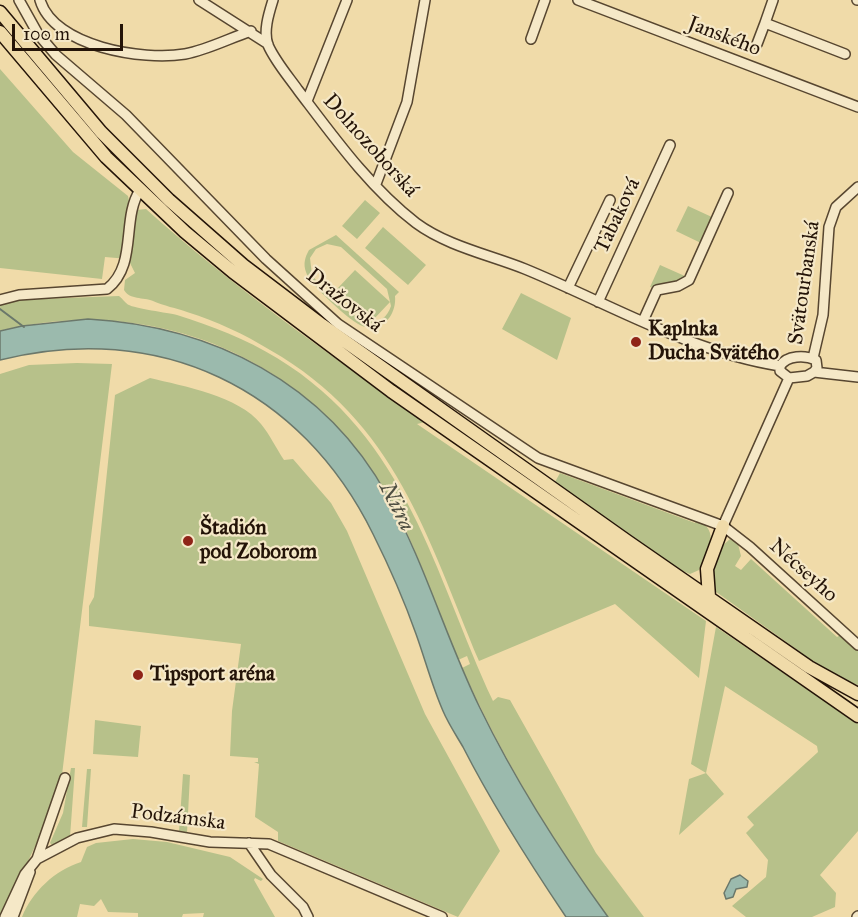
<!DOCTYPE html>
<meta charset="utf-8">
<style>
body{margin:0}
#map{position:relative;width:858px;height:917px;overflow:hidden;background:#f0dba9;font-family:"IM FELL Great Primer",serif}
canvas{display:block}
.scale{position:absolute;left:12px;top:24px;width:111px;height:27px;box-sizing:border-box;border:3px solid #241408;border-top:0;padding-left:8px;font-size:18px;line-height:21px;white-space:nowrap;color:#241408;-webkit-text-stroke:4px #f5e8c7;paint-order:stroke}
</style>
<div id="map">
<canvas width="858" height="917"></canvas>
<div class="scale">100 m</div>
</div>
<script>
const ctx = document.querySelector('canvas').getContext('2d');
ctx.lineJoin = 'round';
function fill(path, color) {
  ctx.fillStyle = color;
  ctx.fill(path, 'evenodd');
}
function trace(path, color, width, dash) {
  ctx.strokeStyle = color;
  ctx.lineWidth = width;
  ctx.lineCap = dash ? 'butt' : 'round';
  ctx.setLineDash(dash || []);
  ctx.stroke(path);
}
function label(font, color, halo, rows, align = 'center') {
  ctx.font = font + ' "IM FELL Great Primer",serif';
  ctx.lineWidth = 4.5;
  ctx.setLineDash([]);
  ctx.textBaseline = 'middle';
  ctx.strokeStyle = halo;
  ctx.fillStyle = color;
  for (const [text, x, y, turn = 0] of rows) {
    ctx.save();
    ctx.translate(x, y);
    ctx.rotate((+turn || 0) * Math.PI / 180);
    ctx.textAlign = isNaN(turn) ? turn : align;
    if (halo) ctx.strokeText(text, 0, 0);
    ctx.fillText(text, 0, 0);
    ctx.restore();
  }
}
const green = new Path2D(`
 M0 69 73 152 128 196 133 219 137 210 146 209C234 288 329 354 425 422L417 424 706 621 699 678 615 604 479 661C427 537 396 422 270 350 244 334 216 321 187 312 176 308 164 306 153 301 143 297 130 300 124 290L125 280 135 273 128 259 105 257 102 279 0 268Z
 M365 200 380 213 357 239 342 226Z
 M688 206 714 218 703 244 676 231Z
 M383 227 426 265 408 285 365 248Z
 M336 235 399 292 395 296C397 316 380 335 360 325 348 319 309 284 306 272 303 264 305 257 309 250ZM327 244 341 247 387 289 391 306C376 348 326 294 312 275L310 258 316 249Z
 M660 265 687 277 675 284 650 287Z
 M355 270 390 302 372 321 337 289Z
 M521 293 571 318 557 360 502 329Z
 M119 296C123 299 126 304 129 305 133 308 169 313 177 315 212 326 246 339 277 358 408 438 433 572 493 701L498 697 510 700 596 853 644 917H608C551 839 502 757 462 668L470 664 467 656 458 660C433 601 414 535 379 481 298 353 146 294 0 331V305L13 300Z
 M77 363 112 364 61 783 38 840 2 917H0V374L29 365Z
 M150 378C183 386 239 396 261 424 270 435 276 448 284 460L293 459 331 503 347 531 425 714 500 851 458 917 278 841V832L255 817 259 764 254 762H258V758L230 756 232 711 241 644 89 626V606L94 597 115 395Z
 M560 473 695 523 696 520C722 530 707 552 699 570L690 574 678 569 555 482Z
 M730 539 738 544 741 556 735 566 741 570 751 559 837 637 842 634 858 649V685L834 676 712 589 710 585 721 547Z
 M716 627 858 724V831L820 875 836 893 835 907 812 917H746L732 906 766 877 768 860 746 833 754 825 747 817 818 752 817 746 725 686 706 773 724 794 679 835 689 779 706 773 691 764Z
 M95 720 141 726 138 757 93 754Z
 M71 768H75L70 837 52 845 50 843 63 813Z
 M87 769H91L87 827H82Z
 M183 774 190 775 187 833 179 832Z
 M133 839 167 842 230 857 263 879 261 881 255 878 254 880 275 917H203L204 913 183 914 182 917H138V913L108 912 101 899 94 906 80 904 77 917H22C32 892 55 870 81 862L87 847 96 843Z`);
const water = new Path2D(`
 M88 319C213 326 325 383 387 495 425 563 446 639 480 708 516 782 560 851 608 917H566C529 862 493 806 463 747 456 735 448 723 443 711 432 686 425 659 416 634 404 600 389 566 373 534 301 388 159 320 0 360V331L22 326Z
 M740 875 748 881 747 887 736 889 733 897 726 899 724 893 731 879Z`);
const stream = new Path2D(`
 M0 309 24 327`);
const minor = new Path2D(`
 M19 0 38 34 56 55 126 115 266 259 338 324 538 458 723 526 750 547 858 645
 M40 0C54 47 143 61 185 54 207 50 230 38 251 31
 M199 0 268 44
 M273 0C269 13 263 31 268 45 275 61 288 76 298 90 333 136 370 188 416 223 447 246 490 255 525 269 608 303 690 352 780 366
 M578 0 858 107
 M773 0 765 23 845 54
 M857 0H858
 M531 39 545 0
 M757 44 765 23
 M307 101 347 0
 M376 184 407 102 425 0
 M568 288 610 200
 M0 300 19 295 107 289C138 265 121 219 140 190
 M598 302 670 145
 M643 321 657 290 678 286 689 280 728 193
 M813 358 823 315 829 227 836 207 858 187
 M814 372 817 368 816 360C805 355 787 355 780 366V371L789 378 807 376 814 372 858 377
 M723 526 789 378
 M249 843 271 875 303 907 308 917
 M37 859 77 838 114 829 151 832 210 842 269 844 442 917
 M5 917 25 874 37 859 65 778
 M13 917 30 872
 M857 917 858 916`);
const major = new Path2D(`
 M0 12 101 132 169 200 243 265 322 325 627 541 809 667 858 694
 M0 32 106 157 185 232 233 272 391 391 858 716
 M709 597 707 569 723 526`);
const markers = [
 [636,342,6,"#8f2418"],
 [188,541,6,"#8f2418"],
 [138,675,6,"#8f2418"]
];
const streetNames = [
 ["Janského",724,37,21],
 ["Dolnozoborská",370,146,48],
 ["Tabaková",618,216,-65],
 ["Svätourbanská",805,283,-82],
 ["Dražovská",344,301,38],
 ["Nécseyho",803,571,42],
 ["Podzámska",178,818,7]
];
const poiNames = [
 ["Kaplnka",648,330],
 ["Ducha Svätého",648,354],
 ["Štadión",200,529],
 ["pod Zoborom",200,553],
 ["Tipsport aréna",150,675]
];
const waterNames = [
 ["Nitra",396,507,63]
];
fill(green, '#b7c18a');
fill(water, '#9bbaad');
trace(water, '#6b786b', 1.5);
trace(stream, '#6b786b', 2);
trace(minor, '#574630', 12);
trace(major, '#241408', 15);
trace(minor, '#f5e8c7', 9);
trace(major, '#f0dba9', 12);
for (const [x, y, r, color] of markers) {
  const dot = new Path2D();
  dot.arc(x, y, r, 0, 2 * Math.PI);
  ctx.fillStyle = color;
  ctx.fill(dot);
  trace(dot, '#f5e8c7', 2);
}
label('21px', '#241408', '#f5e8c7', streetNames);
label('bold 21px', '#241408', '#f5e8c7', poiNames, 'left');
label('italic 22px', '#4e4e42', '#f5e8c7', waterNames);
</script>
